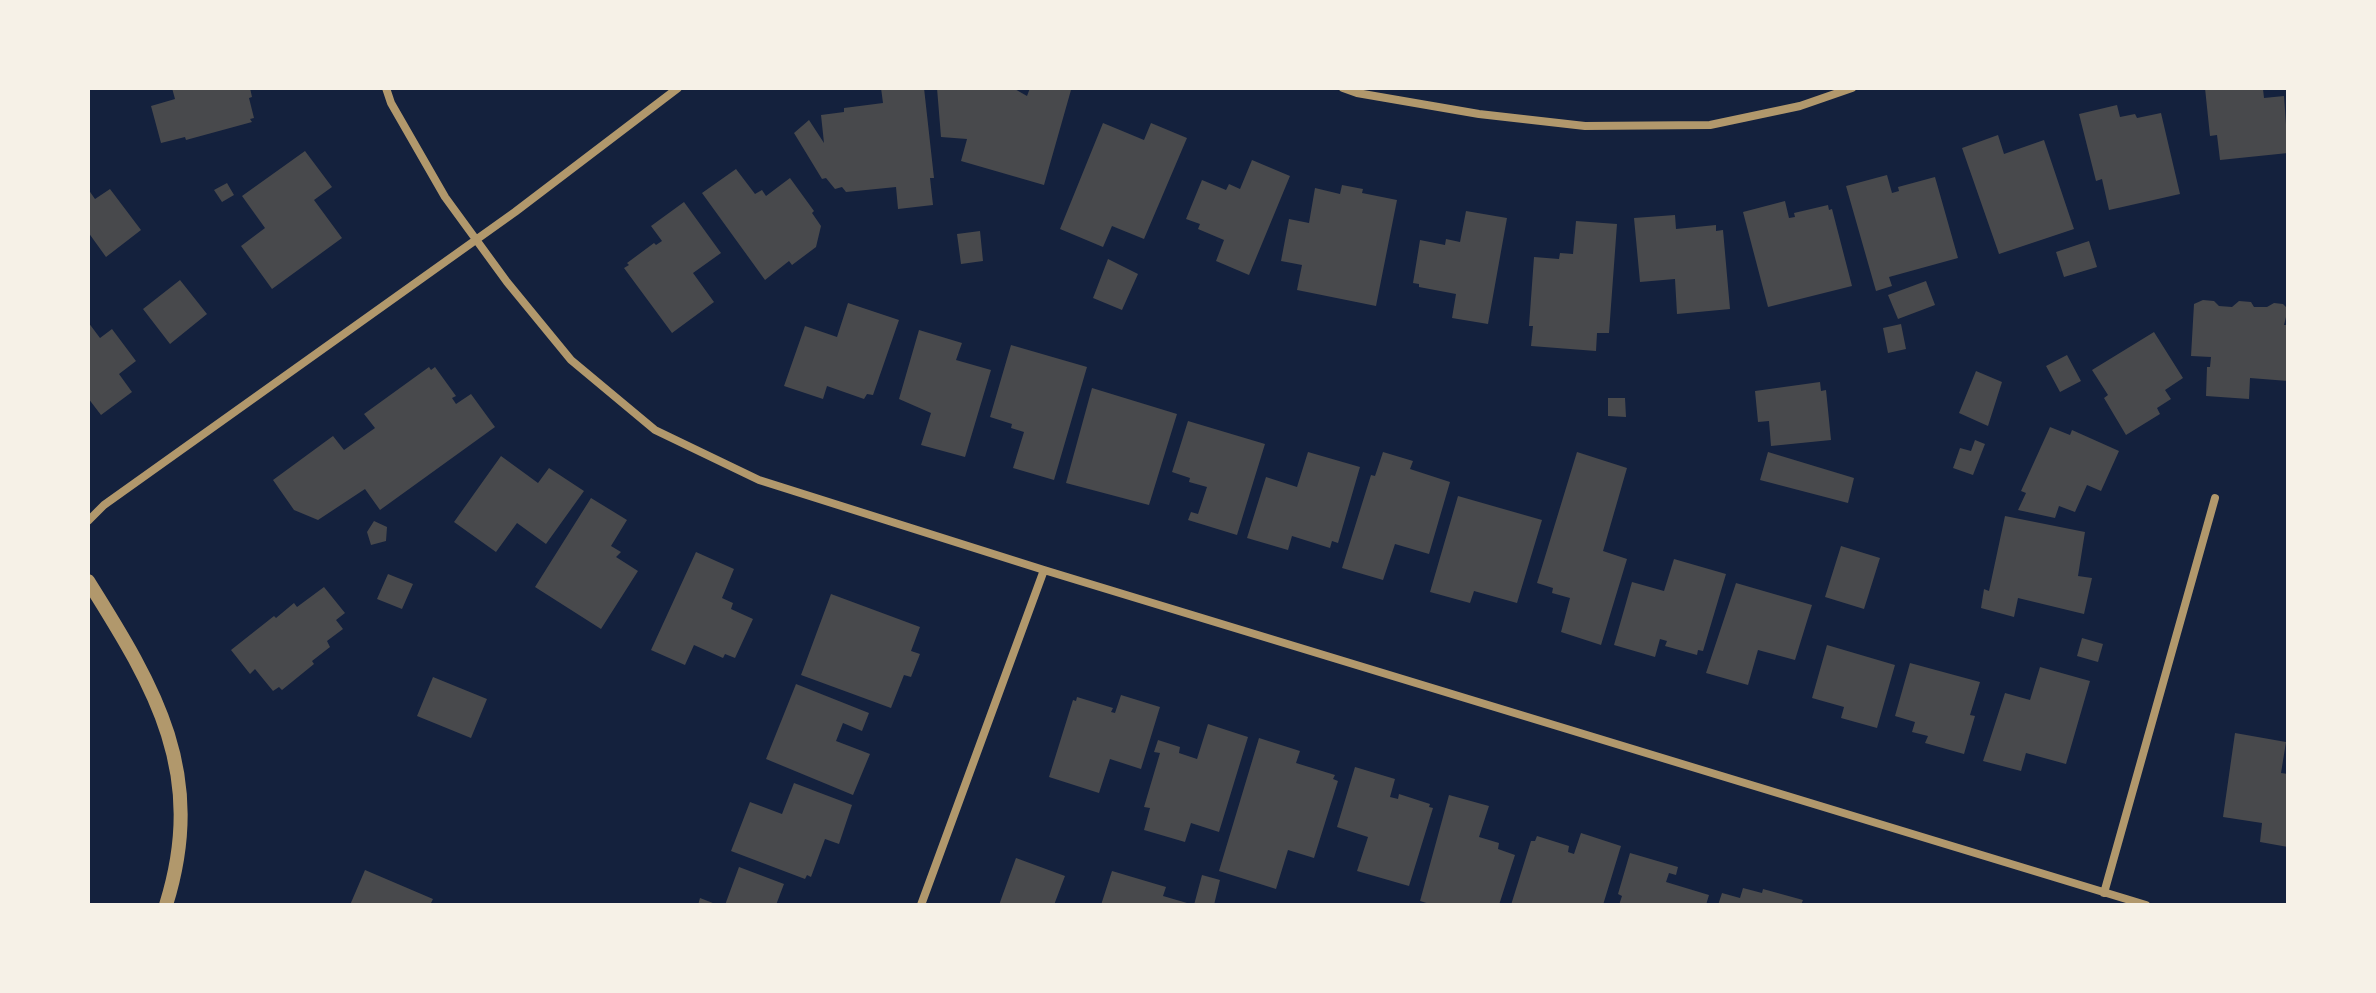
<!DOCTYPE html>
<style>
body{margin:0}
#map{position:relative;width:2376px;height:993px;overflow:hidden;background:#14213d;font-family:Helvetica,sans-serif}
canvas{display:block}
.frame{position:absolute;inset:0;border:90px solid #f6f1e7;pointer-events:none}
</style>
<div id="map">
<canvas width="2376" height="993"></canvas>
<div class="frame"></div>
</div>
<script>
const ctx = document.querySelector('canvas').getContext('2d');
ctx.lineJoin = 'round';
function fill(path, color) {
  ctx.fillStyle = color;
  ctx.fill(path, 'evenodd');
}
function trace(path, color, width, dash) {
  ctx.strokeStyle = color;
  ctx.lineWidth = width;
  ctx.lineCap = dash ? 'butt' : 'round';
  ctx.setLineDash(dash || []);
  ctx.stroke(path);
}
const building = new Path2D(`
 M172 88H250L252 97 249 98 254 118 250 119 252 122 186 140 185 137 161 143 151 106 175 99Z
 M881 88H924L934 178H930L933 205 898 209 896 187 846 192 842 187 835 189 826 178 822 179 794 133 809 120 824 143 821 115 844 112V108L883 103Z
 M937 88H1013L1027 96 1030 88 1071 90 1044 185 961 161 967 139 941 137Z
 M2205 88 2263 89 2264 98 2284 96 2288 153 2220 160 2217 135 2210 136Z
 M2117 105 2120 117 2135 114 2137 118 2161 113 2180 194 2109 210 2102 179 2096 181 2079 114Z
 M1103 123 1144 140 1151 123 1187 138 1144 239 1112 226 1103 247 1060 229Z
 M1998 135 2004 154 2044 140 2074 229 1999 254 1962 148Z
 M305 151 332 187 314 200 342 238 272 289 241 246 265 228 242 196Z
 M1252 160 1290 176 1249 275 1216 261 1224 240 1198 229 1200 224 1186 219 1202 180 1226 190 1229 184 1240 189Z
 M736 169 755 194 762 190 766 196 790 178 814 211 812 213 821 226 816 247 792 265 789 261 765 280 702 193Z
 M1887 175 1892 193 1899 191 1898 187 1935 177 1958 258 1889 277 1892 286 1876 291 1846 186Z
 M227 183 234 195 222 202 214 190Z
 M1342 185 1363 189 1362 193 1397 200 1376 306 1297 290 1302 265 1281 261 1289 219 1309 223 1315 188 1340 194Z
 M88 189 95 199 110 189 141 230 106 257 88 232Z
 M1785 201 1789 218 1795 217 1794 213 1828 205 1829 210 1832 209 1852 286 1768 307 1743 212Z
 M684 202 721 253 693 273 714 302 672 333 624 268 629 265 627 263 654 243 656 245 662 241 651 226Z
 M1466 211 1507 218 1488 324 1452 318 1456 294 1419 287V284L1413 283 1420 240 1445 245 1446 239 1460 242Z
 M1675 215 1676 229 1716 225V231L1723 230 1730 309 1677 314 1675 279 1640 282 1634 218Z
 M1576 221 1617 224 1609 333H1597L1596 351 1531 346 1533 326H1529L1534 257 1559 259 1560 253 1573 254Z
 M980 231 983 261 961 264 957 234Z
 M2089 241 2097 267 2064 277 2056 252Z
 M1108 259 1138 274 1122 310 1093 298Z
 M180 280 207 314 170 344 143 309Z
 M1926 281 1935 305 1898 319 1888 295Z
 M2203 300 2214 301 2219 306 2232 307 2239 301 2251 302 2254 307H2267L2274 303 2283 304 2288 309 2284 325H2288V381L2250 378 2249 399 2206 396 2207 367H2210L2211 357 2191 356 2194 304Z
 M848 303 899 320 873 395 867 394 864 399 827 386 823 399 784 386 805 326 837 337Z
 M88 322 100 338 112 329 136 361 119 374 132 392 101 415 88 398Z
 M1901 324 1906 349 1888 353 1883 328Z
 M919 330 962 343 956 360 991 370 965 457 921 445 931 413 899 399Z
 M2154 332 2183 378 2165 390 2171 399 2157 408 2160 414 2126 435 2104 398 2108 395 2092 370Z
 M1011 345 1087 367 1054 480 1013 468 1024 432 1011 428 1012 424 990 417Z
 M2067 355 2081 381 2060 392 2046 366Z
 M429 367 431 370 435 367 456 396 452 398 456 404 471 394 495 427 380 510 365 489 318 520 294 510 273 480 333 436 344 450 375 428 364 414Z
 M1976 371 2002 382 1988 426 1959 413Z
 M1820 382 1821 391 1826 390 1831 440 1771 446 1769 421 1758 422 1755 391Z
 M1092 388 1177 414 1149 505 1066 483Z
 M1608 398H1625L1626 417 1608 416Z
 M1188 421 1265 444 1237 535 1188 520 1191 512 1198 514 1207 487 1189 482 1190 478 1172 472Z
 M2050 427 2070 435 2072 430 2119 451 2101 491 2087 485 2075 512 2059 506 2055 518 2018 510 2026 493 2021 491Z
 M1975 440 1985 444 1973 475 1953 468 1960 448 1971 451Z
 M1308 452 1360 467 1338 543 1332 541 1330 548 1292 536 1288 550 1247 538 1266 477 1297 487Z
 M1383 452 1413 461 1410 469 1450 482 1429 554 1395 544 1383 580 1342 568 1371 475 1375 476Z
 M1577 452 1627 468 1603 551 1627 559 1601 645 1561 632 1570 598 1552 593 1553 588 1537 583Z
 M1768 452 1854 478 1848 503 1760 480Z
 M501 456 538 483 549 468 584 491 546 544 517 523 496 552 454 522Z
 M1458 496 1542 520 1517 603 1474 591 1470 603 1430 592Z
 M591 498 627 520 611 546 621 552 616 557 638 571 601 629 535 587Z
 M2005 516 2085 532 2078 576 2092 578 2084 614 2018 598 2014 617 1981 608 1984 589 1989 591Z
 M374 521 387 527 386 541 371 545 367 532Z
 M1841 546 1880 558 1864 609 1825 597Z
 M696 552 734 569 722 598 733 603 731 609 753 619 735 658 725 654 723 658 694 645 685 665 651 650Z
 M1674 559 1726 574 1703 651 1698 650 1697 655 1665 646 1667 641 1660 639 1655 657 1614 645 1632 582 1664 591Z
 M388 574 413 584 402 609 377 599Z
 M1736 583 1812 605 1795 660 1758 650 1748 685 1706 673Z
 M324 587 345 613 336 620 343 629 327 641 330 647 312 661 314 664 282 690 279 687 273 691 255 669 250 674 231 650 274 616 276 618 294 603 297 607Z
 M831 594 920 627 911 651 920 654 911 677 904 675 891 708 801 675Z
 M2082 638 2103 644 2098 662 2077 656Z
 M1827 645 1895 665 1877 728 1841 718 1844 707 1812 698Z
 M1910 663 1980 682 1970 715 1975 716 1964 754 1925 743 1928 736 1912 732 1915 722 1895 716Z
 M2040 667 2090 681 2066 764 2026 753 2021 771 1983 761 2005 693 2030 700Z
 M433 677 487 699 471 738 417 716Z
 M796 684 869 713 862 731 843 723 836 741 870 754 853 795 766 759Z
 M1121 695 1160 707 1141 769 1110 759 1099 793 1049 777 1073 700 1076 701 1077 697 1113 708 1111 712 1115 713Z
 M1208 724 1248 737 1219 832 1191 823 1185 842 1144 830 1150 808 1144 807 1160 753 1154 752 1158 740 1180 747 1179 753 1197 759Z
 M2235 733 2286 742 2281 773 2288 774V847L2260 842 2262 823 2223 817Z
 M1259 738 1300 751 1296 763 1335 775 1333 779 1338 781 1314 858 1288 850 1276 889 1219 871Z
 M1355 767 1395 779 1390 797 1398 799 1399 794 1430 804 1429 807 1433 808 1409 886 1357 871 1368 837 1337 827Z
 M794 783 852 805 839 844 825 839 811 877 807 875 805 879 731 851 750 802 782 814Z
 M1449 795 1489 806 1479 837 1499 843 1498 849 1515 855 1499 905H1433L1420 901Z
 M1581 833 1621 846 1603 905H1511L1531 841H1535L1537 836 1569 846 1568 852 1574 854Z
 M1630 853 1678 867 1676 875 1669 873 1666 882 1709 895 1706 905H1619L1622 896 1618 894Z
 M1016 858 1065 876 1054 905H999Z
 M739 867 784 884 776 905H725Z
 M365 870 433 899 430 905H350Z
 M1112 871 1166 887 1163 896 1187 903 1186 905H1101Z
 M1202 875 1220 880 1214 905H1194Z
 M1743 888 1762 893 1763 889 1803 900 1801 905H1718L1722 893 1740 898Z
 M700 898 718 905H698Z`);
const minor = new Path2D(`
 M386 88 391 103 445 197 507 282 571 360 655 430 759 480 1044 570 2146 905
 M1343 88 1357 93 1479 114 1585 126 1710 125 1800 106 1852 88
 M88 521 104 505 515 212 678 88
 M2104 893 2215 498
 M921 905 1044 570`);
const tertiary = new Path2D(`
 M88 581C156 689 207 774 166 905`);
fill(building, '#48494c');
trace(minor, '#b1986c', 8);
trace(tertiary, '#b1986c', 14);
</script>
